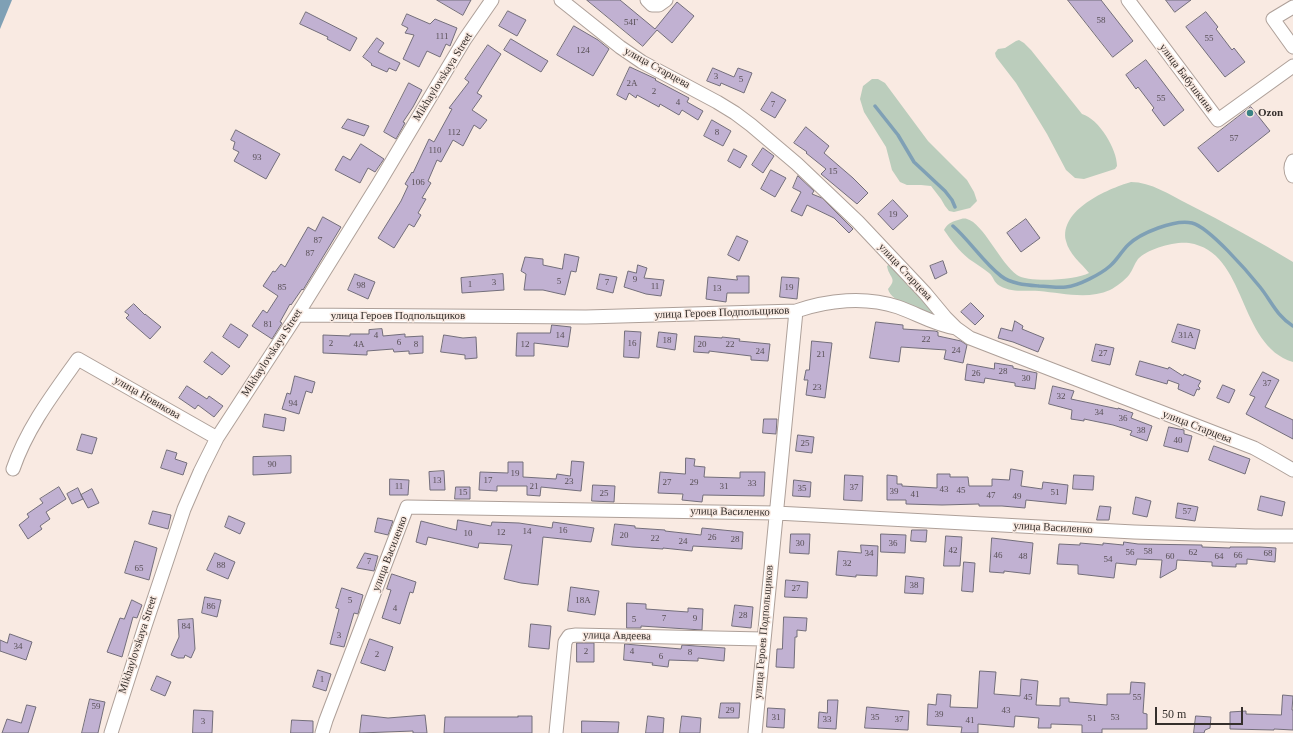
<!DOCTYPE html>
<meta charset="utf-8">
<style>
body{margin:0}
#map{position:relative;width:1293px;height:733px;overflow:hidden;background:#f9eae2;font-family:Georgia,serif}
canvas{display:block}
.scale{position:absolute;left:1155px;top:707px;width:88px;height:18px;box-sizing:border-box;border:2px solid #352f2c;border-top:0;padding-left:5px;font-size:12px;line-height:14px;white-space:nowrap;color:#352f2c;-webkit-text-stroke:3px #f9eae2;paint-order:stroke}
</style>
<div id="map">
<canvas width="1293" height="733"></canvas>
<div class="scale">50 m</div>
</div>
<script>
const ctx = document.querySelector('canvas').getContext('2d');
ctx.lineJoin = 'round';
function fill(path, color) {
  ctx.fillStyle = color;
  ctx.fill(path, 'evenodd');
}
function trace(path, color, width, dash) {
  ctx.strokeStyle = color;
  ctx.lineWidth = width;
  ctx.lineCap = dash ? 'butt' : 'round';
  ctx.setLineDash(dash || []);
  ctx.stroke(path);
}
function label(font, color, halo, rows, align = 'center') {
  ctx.font = font + ' Georgia,serif';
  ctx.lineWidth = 3;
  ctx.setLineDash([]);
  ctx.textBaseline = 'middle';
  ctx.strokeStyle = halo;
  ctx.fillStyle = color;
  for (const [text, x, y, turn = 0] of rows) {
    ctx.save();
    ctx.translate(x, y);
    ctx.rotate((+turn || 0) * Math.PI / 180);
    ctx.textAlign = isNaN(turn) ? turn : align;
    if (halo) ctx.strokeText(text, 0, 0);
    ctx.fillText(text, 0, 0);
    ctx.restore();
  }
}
const green = new Path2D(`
 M1019 40 1024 43 1031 50 1082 114C1099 119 1117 149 1117 166L1115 169 1084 179 1075 178 1066 170 1047 134 1016 83 996 57 995 53 998 49 1005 48 1016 41Z
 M872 79H878L885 83 928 141 967 180 974 192 977 201 970 208 954 212 949 211 945 206 941 199 931 186 921 185H907L900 182 892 170 886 147 864 112 860 99 863 86Z
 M1131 182C1151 182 1170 195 1188 204 1224 222 1258 241 1293 262V362C1237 345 1248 252 1189 243 1175 241 1147 249 1138 259 1134 264 1133 270 1129 275 1125 280 1116 287 1110 290 1088 300 1062 293 1039 291 1025 290 1013 293 1000 286 993 282 994 277 989 273 983 268 976 264 969 259 959 251 951 240 944 230 947 224 951 222 958 220 961 219 964 218 967 219 983 223 1001 264 1017 275 1029 283 1076 280 1089 273 1081 263 1069 254 1066 241 1059 210 1107 189 1131 182Z
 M890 264 934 308 936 317C924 312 891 303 888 289 898 278 889 278 887 266Z`);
const water = new Path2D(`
 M0 0H12L0 29Z`);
const stream = new Path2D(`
 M875 106 898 135 914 162 945 191 952 200 955 207
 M953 226C970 241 983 262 1001 276 1011 284 1027 285 1039 286 1048 286 1057 288 1066 287 1078 286 1101 274 1110 266 1117 260 1121 252 1128 245 1140 233 1175 219 1192 223 1209 227 1248 272 1260 287 1272 302 1276 315 1293 326`);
const building = new Path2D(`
 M437 0H471L463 15Z
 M587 0H620L655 29 677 2 694 16 672 43 657 30 643 46Z
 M1068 0H1101L1133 41 1113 57Z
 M1166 0H1191L1175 12Z
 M508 11 526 20 517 36 499 26Z
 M306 12 357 38 350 51 327 39 328 37 300 24Z
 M1206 12 1218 27 1216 29 1232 50 1234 48 1245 62 1225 77 1186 27Z
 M407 14 430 24 435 19 457 28 450 46 446 44 440 57 427 51 419 67 403 59 414 35 405 33 408 28 402 25Z
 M574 26 598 40 609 49 593 76 557 55Z
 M377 38 384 43 378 52 400 63 396 71 389 68 387 72 371 65 372 64 363 57Z
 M511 39 548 61 541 72 504 50Z
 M488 45 501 54 477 93 482 96 472 110 487 120 480 129 474 125 463 146 453 140 441 162 437 160 428 181 431 183 422 198 426 199 418 213 421 215 414 227 409 224 394 248 378 238 401 201 408 186 405 184 412 172 413 173 429 139 434 142 452 109 449 108 469 82 465 79Z
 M1146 60 1184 110 1164 126 1152 110 1154 108 1138 87 1136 89 1126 75Z
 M630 67 656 79 655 80 689 98 687 102 703 111 698 120 682 110 679 115 660 104 659 107 637 95 636 98 629 93 626 100 617 95Z
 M713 68 734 77 738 68 752 73 744 93 721 83 720 86 707 81Z
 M409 83 422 90 413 107 403 122 405 123 396 139 384 132Z
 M772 92 786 100 775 118 761 110Z
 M1251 107 1270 131 1218 172 1198 148Z
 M348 119 369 126 364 136 342 128Z
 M712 120 731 131 723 146 704 136Z
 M806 127 829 146 824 153 853 178 868 193 857 204 821 174 826 169 806 153 807 152 794 143Z
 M236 130 280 154 266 179 234 161 239 152 233 149 235 142 231 140Z
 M361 144 384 159 375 172 368 168 360 183 335 170 343 156 350 160Z
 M763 148 774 156 763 173 752 165Z
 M734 149 747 156 740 168 728 161Z
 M771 170 786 178 775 197 761 189Z
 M798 176 814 191 812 194 822 198 853 229 849 233 834 218 807 205 802 216 791 211 801 192 793 188Z
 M893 200 908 216 893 230 878 214Z
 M323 217 341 227 303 290 302 289 291 305 290 304 280 322 282 323 272 339 252 326 263 310 267 313 278 296 263 286 273 271 275 272 281 264 285 267 308 227 315 231Z
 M1026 219 1040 238 1021 252 1007 233Z
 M737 236 748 241 739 261 728 255Z
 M565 254 579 257 576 272 571 271 565 295 543 290H524L526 274 521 271 525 257 543 259V265L562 269Z
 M943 261 947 273 935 279 930 266Z
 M638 265 647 268 644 278 664 280 661 296 646 294 624 287 628 271 636 273Z
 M355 274 375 282 368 299 348 290Z
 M503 274 504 290 462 293 461 278Z
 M600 274 617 277 613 293 597 289Z
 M737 276H749V293H727L726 302 706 299 708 277 737 280Z
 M782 277 799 278 797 299 780 297Z
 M971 303 984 316 975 325 961 312Z
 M134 304 145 315V314L161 327 150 339 126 318 129 315 125 312Z
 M1015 321 1023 326 1022 329 1044 338 1038 352 1013 342 998 338 1001 328 1012 331Z
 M876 322 903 325V329L935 331 938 332V336L961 341 967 345 963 363 944 359 946 350 901 347 899 362 870 358Z
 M231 324 248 335 239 348 223 337Z
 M1178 324 1200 330 1195 349 1172 342Z
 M552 325 571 327 568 347 534 343V356H516L517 333H550Z
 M382 329 383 336 405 334V337L423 336V353L409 354V351L394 352 393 349 367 351V355L323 353V335L350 336V334H369V330Z
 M625 331 641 332 639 358 624 357Z
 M659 332 677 334 675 350 657 347Z
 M444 335 463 338 476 337 477 358 465 359V355L441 352Z
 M695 336 722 338V337L740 339 739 341 770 344 768 361 751 360V356L709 351V353L694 352Z
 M812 341 832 343 825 398 806 395 808 380H804L806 370H809Z
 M1096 344 1114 348 1110 365 1092 361Z
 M212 352 230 366 222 375 204 362Z
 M1140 361 1168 369 1169 367 1183 376 1184 374 1201 381 1198 386 1200 388 1199 390 1197 389 1194 396 1178 389 1179 384 1168 380 1167 384 1136 375Z
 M995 363 1013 366V368L1037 373 1035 389 1015 386V383L985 378 984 383 965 380 967 364 994 369Z
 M1263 372 1279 380 1265 407 1293 420V439L1246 414 1255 397 1250 395Z
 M295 376 315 382 312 393 306 391 299 414 282 409 287 393 290 394Z
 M1223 385 1235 390 1229 403 1217 398Z
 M187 386 207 399 209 396 223 406 214 417 198 405 195 409 179 398Z
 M1053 386 1074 391 1071 399 1118 409V408L1133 413 1131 418 1152 426 1147 441 1130 435 1132 431 1113 425 1084 419V421L1071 419 1072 410 1049 404Z
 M265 414 286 418 284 431 263 427Z
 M764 419H777L776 434 763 433Z
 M1169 427 1184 430V434L1192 436 1188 452 1164 446Z
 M82 434 97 438 92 454 77 450Z
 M798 435 814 437 812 453 796 451Z
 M1214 446 1250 459 1245 474 1209 460Z
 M167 450 177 453 175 459 187 463 183 475 161 468Z
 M291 456V473L253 475V457Z
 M686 458 695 459 694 466 705 467 704 477 740 478V472H765L764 496 703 495 702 502 682 500 683 494 658 493 660 472 685 474Z
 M572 461 584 462 581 491 541 487 540 496 527 495V486H497V491L479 490 480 472 508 473V462H523V477L556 479 557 474 570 476Z
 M1011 469 1023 471 1021 486 1042 489 1043 482 1068 485 1066 504 1026 500 1025 508 1002 506H979V504L942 505 906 504V500H887V475L897 476V484H902V486L937 488V474H950V477H968L969 486H992V479L1009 480Z
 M444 471 445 490H430L429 472Z
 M845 475 863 476 862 501 844 500Z
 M1074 475 1094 476 1093 490 1073 489Z
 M390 479 409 480 408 495H390Z
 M794 480 811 482 810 497 793 496Z
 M593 485 615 486 614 502 592 501Z
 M59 487 66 499 46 512 50 519 40 526 42 529 28 539 19 525 29 517 27 514 43 503 40 499Z
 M456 487H470V499H455Z
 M78 488 83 499 72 504 67 494Z
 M92 489 99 503 88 508 81 495Z
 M1261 496 1285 502 1282 516 1258 510Z
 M1136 497 1151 501 1147 517 1133 514Z
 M1178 503 1198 507 1195 521 1176 518Z
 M1100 506 1111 507 1109 520H1097Z
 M153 511 171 515 168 529 149 524Z
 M229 516 245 523 240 534 225 527Z
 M378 518 393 521 388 535 375 532Z
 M458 520 491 526 492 522 519 523 552 528 553 522 594 528 591 542 543 537 538 585 521 583 504 579 512 545 479 543 478 548 428 537 426 545 416 542 421 521 456 530Z
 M615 524 635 526V528L665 530V531L701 535 702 528 743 532 742 549 693 546 692 551 663 548V549L632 547 612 545Z
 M912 530H927L926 542 911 541Z
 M791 534H810L809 554 790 553Z
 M881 534 906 535 905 553 881 552Z
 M946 536 962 537 960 566H944Z
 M992 538 1033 543 1030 574 1004 571V573L990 572Z
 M135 541 157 548 149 580 125 573Z
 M1124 542 1138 544 1202 545V547L1230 548V547H1260L1276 548 1275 562 1247 559V564H1236V567L1212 566V562L1177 560 1176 569 1160 578 1162 560 1137 559 1136 565 1116 563 1114 578 1078 574V565L1057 564 1059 544 1080 545V543L1103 545V543L1123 545Z
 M861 545 878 546 877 576 856 575V577L836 575 838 551 861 553Z
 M215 553 235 562 228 579 207 570Z
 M365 553 378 556 374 571 357 568Z
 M964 562 975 563 973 592 962 591Z
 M392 574 416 582 413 593 410 592 400 624 382 618 391 590 387 589Z
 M906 576 924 578 923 594 905 593Z
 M786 580 808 582 807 598 785 597Z
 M571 587 599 591 595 615 568 611Z
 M342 588 363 595 358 614 354 613 344 647 330 644 339 609 336 608Z
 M205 597 221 600 217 617 202 613Z
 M132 600 142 605 137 618 133 617 122 657 107 652 120 618 124 619Z
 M627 603 646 604V609L688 612V608L703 609 702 630 641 626V628H627Z
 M735 605 753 607 751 628 732 626Z
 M784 617 807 618 806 631 797 630V637H795L794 668 776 667 777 649H782Z
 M193 619 195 649 191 658 185 655 184 658H178L171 655 179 637 178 620Z
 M531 624 551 626 549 649 529 647Z
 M10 634 32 642 26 660 0 651V640L7 643Z
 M370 639 393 647 385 671 361 663Z
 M577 643H594V662H577Z
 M625 644 681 649 682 645 725 648 724 661 698 658V661L669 660 668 667 652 665 653 663 624 660Z
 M318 670 331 674 326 691 313 687Z
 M980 671 996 672 994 694 1020 696 1021 679 1038 681 1036 705 1060 706V698H1069V702L1107 705V694H1130L1131 682 1145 683 1143 713 1147 714V729H1102V733H1082V725L1051 724V728H1038L1039 718 1015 716 1014 727 978 724V733H961L962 727 927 725 928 704 936 705 937 694 951 695 950 707 977 708Z
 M157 676 171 682 165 696 151 690Z
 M1283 695 1293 696 1292 710H1293V730L1274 729V730L1230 729V712L1246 711V714L1281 715Z
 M90 699 105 702 98 733H82Z
 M828 700H838L836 729 818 728 819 712 827 713Z
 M721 703H740L739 718H719Z
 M27 705 36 707 28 733H2L7 719 21 723Z
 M867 707 909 711 908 730 865 728Z
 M768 708 785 709 784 728 767 727Z
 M194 710 213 711 212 733H193Z
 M362 715 388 718 425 715 427 733H413V731L360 733Z
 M518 716H532V733H444L445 717H518Z
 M648 716 664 718 663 733H646Z
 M682 716 701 718 700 733H680Z
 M1196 716 1211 717 1210 728 1205 730 1204 733H1194Z
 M292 720 313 721V733H291Z
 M582 721 619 722 618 733H582Z`);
const minor = new Path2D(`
 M561 0 620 47 642 62 717 102 735 113 751 125 797 164 858 222 925 293 945 317 956 328 970 338 1254 448 1274 459 1293 470
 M647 0 652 5H659L666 0
 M1128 0 1218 120 1293 66
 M1293 7 1273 19 1293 47
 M1293 161C1290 166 1290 170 1293 176
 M297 315 586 317 796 311C828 300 865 296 898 307 918 314 935 325 956 328
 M13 469C27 428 53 394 78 359L217 438
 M111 733 145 626 184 509 200 472 217 438 297 315 379 183 465 39 492 0
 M322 733 326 720 407 507 776 513 1134 532 1255 536H1293
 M556 733 565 642 569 636 576 635 763 639
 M755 733 796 311`);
const markers = [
 [1250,113,4,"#3a8284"]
];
const numberNames = [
 ["58",1101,21],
 ["54Г",631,23],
 ["111",442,37],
 ["55",1209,39],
 ["124",583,51],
 ["3",716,77],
 ["5",741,80],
 ["2А",632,84],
 ["2",654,92],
 ["55",1161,99],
 ["4",678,103],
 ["7",773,105],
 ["112",454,133],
 ["8",717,133],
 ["57",1234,139],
 ["110",435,151],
 ["93",257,158],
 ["15",833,172],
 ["106",418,183],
 ["19",893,215],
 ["87",318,241],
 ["87",310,254],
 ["9",635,280],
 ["5",559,282],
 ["3",494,283],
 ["7",607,283],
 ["1",470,285],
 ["98",361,286],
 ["11",655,287],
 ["85",282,288],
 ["19",789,288],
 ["13",717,289],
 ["81",268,325],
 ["4",376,336],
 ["14",560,336],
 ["31А",1186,336],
 ["22",926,340],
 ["18",667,341],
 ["6",399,343],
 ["2",331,344],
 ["16",632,344],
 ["4А",359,345],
 ["8",416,345],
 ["12",525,345],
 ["20",702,345],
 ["22",730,345],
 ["24",956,351],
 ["24",760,352],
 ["27",1103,354],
 ["21",821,355],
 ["28",1003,372],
 ["26",976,374],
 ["30",1026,379],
 ["37",1267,384],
 ["23",817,388],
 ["32",1061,397],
 ["94",293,404],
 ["34",1099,413],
 ["36",1123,419],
 ["38",1141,431],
 ["40",1178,441],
 ["25",805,444],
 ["90",272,465],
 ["19",515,474],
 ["13",437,481],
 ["17",488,481],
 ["23",569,482],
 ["27",667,483],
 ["29",694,483],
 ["33",752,484],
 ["11",399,487],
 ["21",534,487],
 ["31",724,487],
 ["37",854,488],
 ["35",802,489],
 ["43",944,490],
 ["45",961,491],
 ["39",894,492],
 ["15",463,493],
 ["51",1055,493],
 ["25",604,494],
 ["41",915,495],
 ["47",991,496],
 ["49",1017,497],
 ["57",1187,512],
 ["16",563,531],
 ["14",527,532],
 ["12",501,533],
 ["10",468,534],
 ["20",624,536],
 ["26",712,538],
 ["22",655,539],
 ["28",735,540],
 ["24",683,542],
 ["30",800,544],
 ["36",893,544],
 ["42",953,551],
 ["58",1148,552],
 ["56",1130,553],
 ["62",1193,553],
 ["34",869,554],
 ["68",1268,554],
 ["46",998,556],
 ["66",1238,556],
 ["48",1023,557],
 ["60",1170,557],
 ["64",1219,557],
 ["54",1108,560],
 ["7",369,562],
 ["32",847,564],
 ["88",221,566],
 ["65",139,569],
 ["38",914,586],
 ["27",796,589],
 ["5",350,601],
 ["18А",583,601],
 ["86",211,607],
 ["4",395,609],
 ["28",743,616],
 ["7",664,619],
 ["9",695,619],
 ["5",634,620],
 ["84",186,627],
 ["3",339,636],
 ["34",18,647],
 ["2",586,652],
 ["4",632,652],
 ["8",690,653],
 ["2",377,655],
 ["6",661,657],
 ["1",322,680],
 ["45",1028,698],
 ["55",1137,698],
 ["59",96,707],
 ["29",730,711],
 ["43",1006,711],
 ["39",939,715],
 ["31",776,718],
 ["35",875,718],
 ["53",1115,718],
 ["51",1092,719],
 ["33",827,720],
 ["37",899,720],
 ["41",970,721],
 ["3",203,722]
];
const streetNames = [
 ["улица Старцева",657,68,29],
 ["Mikhaylovskaya Street",443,77,-58],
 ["улица Бабушкина",1186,78,53],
 ["улица Старцева",905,272,47],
 ["улица Героев Подпольщиков",722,313,-2],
 ["улица Героев Подпольщиков",398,316],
 ["Mikhaylovskaya Street",272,353,-57],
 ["улица Новикова",147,398,30],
 ["улица Старцева",1197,427,21],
 ["улица Василенко",730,512,1],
 ["улица Василенко",1053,528,3],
 ["улица Василенко",390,554,-69],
 ["улица Героев Подпольщиков",764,632,-85],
 ["улица Авдеева",617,636,1],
 ["Mikhaylovskaya Street",138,645,-72]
];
const poiNames = [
 ["Ozon",1258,113]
];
fill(green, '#bbcdbc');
fill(water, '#7fa0b5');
trace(stream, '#7fa0b5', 3.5);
fill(building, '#c1b1d2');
trace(building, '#736e7a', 1);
trace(minor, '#aea099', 15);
trace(minor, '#fff', 13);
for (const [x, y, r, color] of markers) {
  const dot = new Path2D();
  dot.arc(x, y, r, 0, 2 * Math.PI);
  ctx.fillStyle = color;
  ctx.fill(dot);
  trace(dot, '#f9eae2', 1.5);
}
label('9px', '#585056', null, numberNames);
label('11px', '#352f2c', '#f9eae2', streetNames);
label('bold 11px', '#352f2c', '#f9eae2', poiNames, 'left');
</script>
